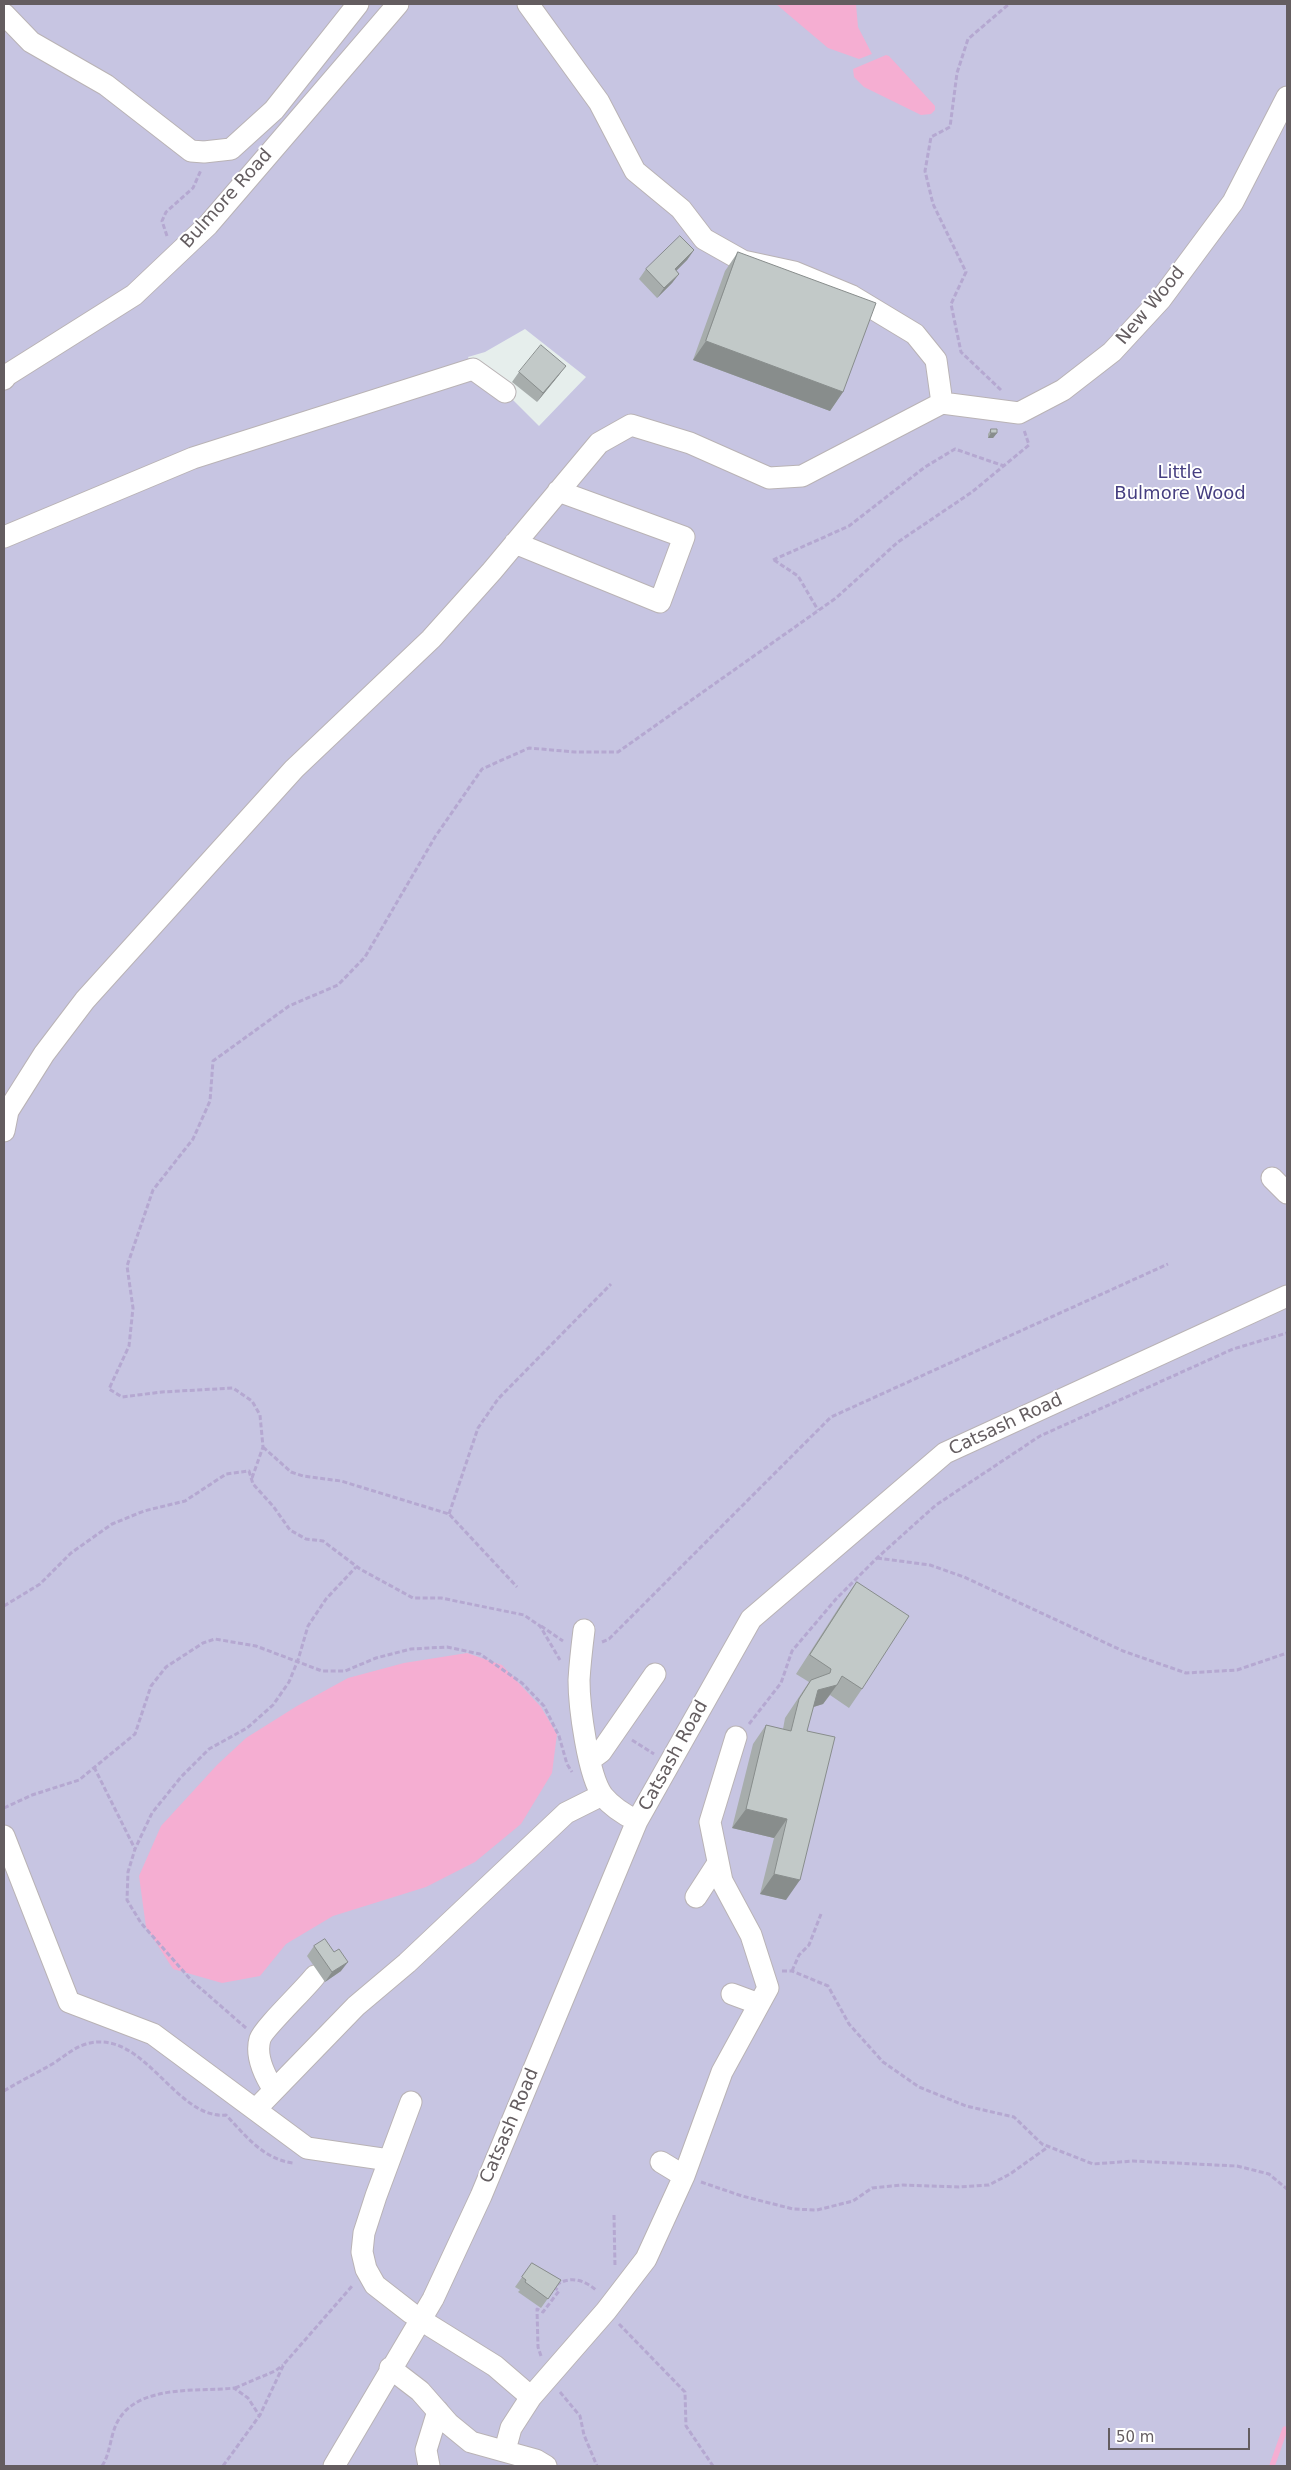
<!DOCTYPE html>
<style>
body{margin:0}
#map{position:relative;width:1291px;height:2470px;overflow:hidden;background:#e6eeec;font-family:"DejaVu Sans",sans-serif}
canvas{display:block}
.frame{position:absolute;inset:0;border:5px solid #645d60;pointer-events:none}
.scale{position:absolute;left:1108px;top:2428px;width:142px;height:22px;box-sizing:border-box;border:2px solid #645d60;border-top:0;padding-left:6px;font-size:15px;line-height:18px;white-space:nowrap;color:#645d60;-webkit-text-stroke:4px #fff;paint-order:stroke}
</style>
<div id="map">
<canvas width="1291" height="2470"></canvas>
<div class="frame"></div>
<div class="scale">50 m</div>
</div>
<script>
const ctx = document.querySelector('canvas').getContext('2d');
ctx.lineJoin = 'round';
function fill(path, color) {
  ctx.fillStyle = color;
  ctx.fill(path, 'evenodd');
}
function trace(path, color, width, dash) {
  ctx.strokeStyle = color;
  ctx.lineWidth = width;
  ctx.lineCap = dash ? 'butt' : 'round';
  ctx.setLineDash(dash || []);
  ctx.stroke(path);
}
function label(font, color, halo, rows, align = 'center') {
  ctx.font = font + ' "DejaVu Sans",sans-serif';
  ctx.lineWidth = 4;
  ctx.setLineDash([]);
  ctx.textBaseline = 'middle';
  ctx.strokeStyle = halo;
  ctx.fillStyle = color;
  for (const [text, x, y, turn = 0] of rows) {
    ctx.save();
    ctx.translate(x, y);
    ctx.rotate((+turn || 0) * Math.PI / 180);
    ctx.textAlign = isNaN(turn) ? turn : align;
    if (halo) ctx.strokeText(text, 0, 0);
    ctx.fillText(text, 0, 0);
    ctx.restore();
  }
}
const green = new Path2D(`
 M4 4H1287V2466H4ZM525 329 586 377 539 426 505 392 473 369 468 357 485 352Z`);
const water = new Path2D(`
 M776 4H856L858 27 872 54 859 59 828 48Z
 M886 55 889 56 935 106V110L931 114 921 115 864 87 854 77 853 69Z
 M467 1653 502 1665 541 1707 557 1734 552 1773 521 1824 475 1862 426 1887 333 1916 286 1944 260 1976 222 1983 173 1969 146 1927 139 1876 161 1826 217 1765 246 1738 297 1706 348 1678 404 1663Z`);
const stream = new Path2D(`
 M1272 2466 1285 2429`);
const path = new Path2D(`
 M167 236 162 221 166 212 193 188 201 170
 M1001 390 961 352 951 304 966 272 933 204 925 171 931 137 950 127 957 73 968 39 1009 4
 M773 560 849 526 925 467 955 449 1004 466
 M774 560 798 576 818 610
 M263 1447 291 1472 303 1476 341 1481 449 1514 517 1587
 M252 1478 263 1447 260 1415 252 1401 233 1388 162 1392 122 1397 109 1389 129 1346 133 1308 127 1266 153 1190 193 1139 210 1101 213 1061 289 1006 338 985 365 957 435 837 482 769 529 748 575 752H618L836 598 898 542 972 492 1029 445 1024 430
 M449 1514 478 1428 498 1399 611 1284
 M877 1558 930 1565 964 1577 1123 1651 1186 1673 1237 1670 1287 1653
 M4 1606 40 1584 71 1553 112 1524 144 1511 185 1501 226 1474 249 1471 253 1484 273 1506 290 1530 306 1539 323 1541 360 1569 413 1598H441L524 1615 540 1626 560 1660
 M541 1626 563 1641
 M602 1642 609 1639 831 1417 1168 1264
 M749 1724 781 1683 792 1651 836 1599 877 1558 936 1505 1040 1436 1233 1349 1287 1333
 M632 1740 654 1754
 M94 1767 135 1849
 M4 1808 32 1795 79 1780 135 1734 151 1686 166 1667 203 1643 215 1639 256 1646 322 1671H345L376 1658 411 1649 447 1647 480 1654 522 1683 544 1706 559 1736 567 1764 572 1772
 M782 1971H792L828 1986 849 2024 883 2062 919 2087 966 2106 1014 2117 1042 2144 1093 2164 1133 2161 1237 2166 1269 2174 1287 2189
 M792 1971 799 1955 809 1945 821 1914
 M246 2028 191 1980 141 1923 127 1900 128 1872 135 1849 152 1813 181 1777 209 1749 247 1728 273 1705 289 1682 298 1660 308 1626 326 1599 356 1567
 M4 2091C20 2081 37 2073 54 2063 65 2056 73 2048 86 2044 144 2027 175 2120 226 2115 246 2136 263 2159 293 2163
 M701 2182 742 2196 793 2209 817 2210 853 2201 872 2188 903 2185 959 2187 989 2185 1010 2174 1048 2147
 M614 2215 615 2267
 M619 2324 685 2392 686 2426 713 2466
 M541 2356 538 2347 537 2309 543 2312 559 2291 554 2287C568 2275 584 2279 597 2291
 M235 2388 275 2371 283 2365
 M560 2392 580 2416 584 2435 597 2466
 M102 2466C111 2453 110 2433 119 2419 141 2384 199 2392 234 2388L248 2398 259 2415
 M223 2466 260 2415 284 2364 353 2285`);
const minor = new Path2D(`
 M4 14 31 42 106 85 191 151 204 152 231 149 274 110 358 4
 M4 379 7 375 134 295 208 225 398 4
 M942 403 1019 413 1063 390 1112 352 1161 299 1233 202 1287 97
 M4 537 193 458 473 369 505 392
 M515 543 660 602 684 537 558 491
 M4 1131 8 1111 44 1054 85 1000 294 769 431 639 492 571 599 443 631 425 690 443 769 478 802 476 942 403 936 360 915 334 852 296 794 272 743 261 704 239 681 209 635 171 599 102 528 4
 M1272 1178 1287 1193
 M584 1630C582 1646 580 1663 579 1680 579 1706 588 1776 603 1796 612 1807 625 1815 637 1821
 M590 1760 601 1752 655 1674
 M4 1836 69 2002 153 2034 307 2148 389 2160
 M696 1897 718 1863
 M732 1994 759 2004
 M274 2090C265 2076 255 2056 260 2039 263 2029 305 1989 315 1976
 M256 2109 356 2006 407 1963 566 1813 602 1795
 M661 2162 684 2176
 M411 2313 375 2285 366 2269 362 2252 364 2233 376 2196 411 2102
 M429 2325 495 2366 531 2397 511 2428 505 2450
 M390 2368 420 2391 449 2424 471 2442 536 2460 546 2466
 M531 2397 606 2311 646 2259 684 2176 722 2072 768 1988 751 1935 722 1881 710 1822 736 1737
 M334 2466 433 2299 481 2196 637 1821 751 1619 945 1453 1287 1296
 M429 2466 426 2450 438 2411`);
const wall = new Path2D(`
 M694 250 687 260 676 271 679 274 672 283 657 298 639 279 646 269Z
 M738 252 843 392 830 411 693 360 725 271Z
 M519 372 559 375 537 402 512 382Z
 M991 429 997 433 993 438H988V434Z
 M857 1582 862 1689 849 1708 830 1695 823 1704 813 1707 807 1731 786 1900 760 1894 774 1838 732 1828 753 1744 766 1725 783 1729 785 1718 809 1682 796 1674 843 1601Z
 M314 1946 341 1971 325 1982 307 1956Z
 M532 2263 561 2280 541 2308 518 2292 520 2290 515 2287Z`);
const shadedWall = new Path2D(`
 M694 250 687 260 668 279 675 269Z
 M679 274 672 283 657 298 664 288Z
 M706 341 843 392 830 411 693 360Z
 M566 366 559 375 537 402 543 393Z
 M991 433H997L993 438H988Z
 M837 1685 823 1704 804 1710 818 1690Z
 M746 1809 787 1819 774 1838 732 1828Z
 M774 1874 800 1880 786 1900 760 1894Z
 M348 1962 341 1971 325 1982 332 1972Z`);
const building = new Path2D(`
 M680 236 694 250 675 269 679 274 664 288 646 269Z
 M738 252 876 303 843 392 706 341Z
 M541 345 566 366 543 393 519 372Z
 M991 429H997V433H991Z
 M857 1582 909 1616 862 1689 842 1676 837 1685 818 1690 807 1731 835 1737 800 1880 774 1874 787 1819 746 1809 766 1725 791 1731 799 1699 811 1680 830 1673 831 1669 810 1655Z
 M325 1939 334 1952 339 1949 348 1962 332 1972 314 1946Z
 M532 2263 561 2280 548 2299 525 2282 526 2280 522 2277Z`);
const streetNames = [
 ["Bulmore Road",227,199,-48],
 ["New Wood",1151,306,-50],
 ["Catsash Road",1006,1425,-25],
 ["Catsash Road",674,1756,-61],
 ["Catsash Road",510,2126,-67]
];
const parkNames = [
 ["Little",1180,473],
 ["Bulmore Wood",1180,494]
];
fill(green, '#c7c5e2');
fill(water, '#f5aed2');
trace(stream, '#f5aed2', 5.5);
trace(minor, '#b9b3b5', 23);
trace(path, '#b5a8d1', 3, [5, 2.5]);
trace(minor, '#fff', 21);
fill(wall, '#a7adac');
fill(shadedWall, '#888d8c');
fill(building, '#c2c9c8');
trace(building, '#888d8c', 1);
label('18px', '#645d60', '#fff', streetNames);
label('18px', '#463f81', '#fff', parkNames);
</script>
